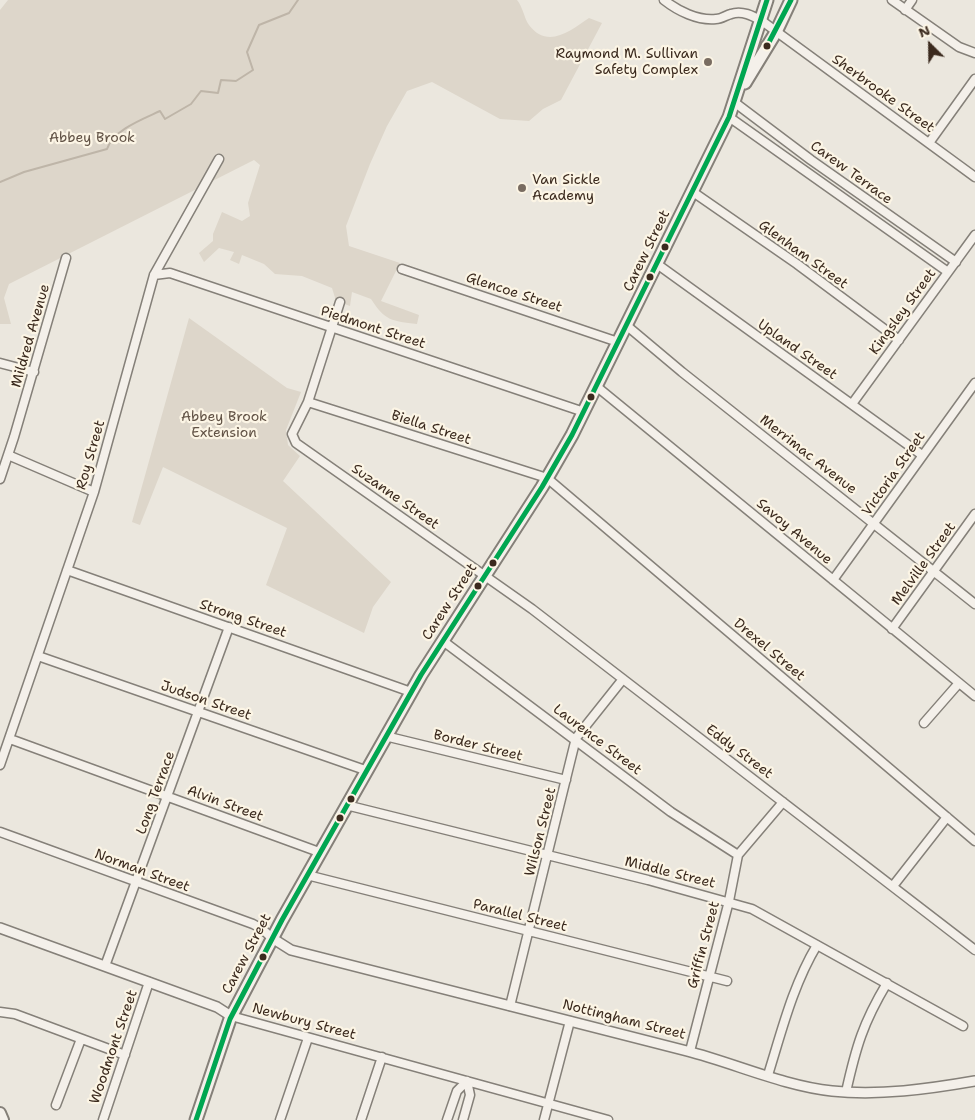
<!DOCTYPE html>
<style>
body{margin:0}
#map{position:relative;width:975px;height:1120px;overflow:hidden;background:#ebe7de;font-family:"Shantell Sans",sans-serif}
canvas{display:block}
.north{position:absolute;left:905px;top:20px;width:50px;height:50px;-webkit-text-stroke:4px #fcf5e5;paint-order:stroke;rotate:337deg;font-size:14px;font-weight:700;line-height:20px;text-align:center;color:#3b2a1e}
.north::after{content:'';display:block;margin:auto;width:18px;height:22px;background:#3b2a1e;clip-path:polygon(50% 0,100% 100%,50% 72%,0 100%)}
</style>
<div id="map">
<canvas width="975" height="1120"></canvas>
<div class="north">N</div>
</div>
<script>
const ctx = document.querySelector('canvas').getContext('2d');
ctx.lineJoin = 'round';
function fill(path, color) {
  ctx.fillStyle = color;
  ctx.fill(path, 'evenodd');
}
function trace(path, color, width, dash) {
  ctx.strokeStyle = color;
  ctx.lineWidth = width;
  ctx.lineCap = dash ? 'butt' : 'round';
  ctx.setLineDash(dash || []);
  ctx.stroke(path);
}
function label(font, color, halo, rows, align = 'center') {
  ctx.font = font + ' "Shantell Sans",sans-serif';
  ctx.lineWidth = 4.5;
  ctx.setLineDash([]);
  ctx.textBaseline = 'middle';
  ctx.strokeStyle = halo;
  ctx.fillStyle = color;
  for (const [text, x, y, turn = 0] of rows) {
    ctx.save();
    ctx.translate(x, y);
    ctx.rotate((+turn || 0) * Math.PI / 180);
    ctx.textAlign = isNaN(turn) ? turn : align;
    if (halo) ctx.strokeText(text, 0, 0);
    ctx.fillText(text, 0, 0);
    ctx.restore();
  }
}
const green = new Path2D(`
 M8 0H517C523 7 524 18 529 25 548 50 571 30 589 18L602 23 561 100 543 109 529 121 500 119 432 82 407 91 387 126 370 164 346 226 349 246 400 263 381 301 419 315 417 324C392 321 385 321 371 299L352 292 350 306 336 301 332 288 302 276 275 274 264 264 242 255 239 264 230 260 234 252 219 248 204 262 199 253 213 241V234L222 212 242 221 250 216 248 203 260 165 254 160 9 284 4 298 11 324H0V10Z
 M189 318 287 388 301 392 286 430 288 445 300 456 283 481 391 582 373 607 364 633 266 585 287 528 163 467 140 525 132 522Z`);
const stream = new Path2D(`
 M0 182 24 172 107 149C113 130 143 119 160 111L165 119 191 104 201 91 218 93 221 80 236 81 253 70 247 52 259 25 289 13 298 0`);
const minor = new Path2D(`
 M664 0C678 11 698 21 716 19 722 19 726 15 731 14 742 10 753 16 762 21L975 177
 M892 0 959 47 975 53
 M905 10 912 0
 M734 102 811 160 956 262
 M729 117 948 272
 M929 143 975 79
 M693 192 797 264 899 340
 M657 264 922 455
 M402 269 618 342
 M154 275 170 273 584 412
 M340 302 308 402 292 434 296 443 532 609 975 950
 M626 325 682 372 975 604
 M0 363 34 372
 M596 386 975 696
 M308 402 547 478 975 841
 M852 404 975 235
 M8 455 94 492
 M0 479 14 437 66 258
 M67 570 411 692
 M833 580 975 383
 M892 629 975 514
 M443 641 671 812 738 855
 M38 656 365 770
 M924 723 959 683
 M385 736 566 780
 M10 739 319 852
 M0 765 94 492 154 275 219 159
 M346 805 648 880 752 909 963 1026
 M0 832 253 924 262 929 272 938
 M307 875 727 981
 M893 886 947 817
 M105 966 229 627
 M510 1006 576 738 623 679
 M0 1012 15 1014 125 1055
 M231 1016 608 1120
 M690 1051 729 901 738 855 783 802
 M768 1075C782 1030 793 985 817 945
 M846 1092C856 1047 863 1023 887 983
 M56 1105 81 1039
 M103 1120 149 982
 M280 1120 308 1038
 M361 1120 382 1057
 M447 1120 457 1091 467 1081
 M463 1120 470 1095 467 1081
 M544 1120 570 1021`);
const tertiary = new Path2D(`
 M0 928 217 1007 231 1016
 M272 938 291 950C423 984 555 1017 687 1051 734 1063 784 1086 832 1091 879 1096 929 1089 975 1081`);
const secondary = new Path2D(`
 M0 1113 3 1120`);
const primary = new Path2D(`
 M745 83 776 32 791 0
 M196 1120 230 1019 282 920 421 675 542 487 572 435 729 117 767 0`);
const bus1 = new Path2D(`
 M767 46 791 0
 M196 1120 230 1019 282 920 421 675 542 487 572 435 729 117 767 0`);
const markers = [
 [767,46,4.5,"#3b2a1e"],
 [708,62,5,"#796c61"],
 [522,188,5,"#796c61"],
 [665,247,4.5,"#3b2a1e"],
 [650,277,4.5,"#3b2a1e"],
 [591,397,4.5,"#3b2a1e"],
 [493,563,4.5,"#3b2a1e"],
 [478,586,4.5,"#3b2a1e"],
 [351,799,4.5,"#3b2a1e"],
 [340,818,4.5,"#3b2a1e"],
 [263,957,4.5,"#3b2a1e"]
];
const poiNames = [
 ["Raymond M. Sullivan",698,54],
 ["Safety Complex",698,70],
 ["Van Sickle",532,180,"left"],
 ["Academy",532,196,"left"]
];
const streetNames = [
 ["Sherbrooke Street",883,94,36],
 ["Carew Terrace",851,173,36],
 ["Carew Street",647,251,-64],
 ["Glenham Street",803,255,36],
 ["Glencoe Street",514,293,18],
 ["Kingsley Street",903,312,-54],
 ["Piedmont Street",373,328,18],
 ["Mildred Avenue",31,336,-74],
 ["Upland Street",797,350,35],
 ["Biella Street",431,428,18],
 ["Roy Street",91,455,-74],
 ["Merrimac Avenue",808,455,38],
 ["Victoria Street",894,474,-55],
 ["Suzanne Street",395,497,35],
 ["Savoy Avenue",794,532,40],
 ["Melville Street",924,564,-54],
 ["Carew Street",450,602,-57],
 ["Strong Street",243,619,19],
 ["Drexel Street",769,650,40],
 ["Judson Street",206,701,19],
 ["Laurence Street",597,740,37],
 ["Border Street",478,746,14],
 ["Eddy Street",739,752,37],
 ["Long Terrace",156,793,-70],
 ["Alvin Street",225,804,20],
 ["Wilson Street",541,832,-76],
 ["Norman Street",142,871,20],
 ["Middle Street",670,873,14],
 ["Parallel Street",520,916,14],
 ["Griffin Street",704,945,-75],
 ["Carew Street",247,954,-62],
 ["Nottingham Street",624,1020,14],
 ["Newbury Street",304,1022,15],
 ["Woodmont Street",114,1047,-71]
];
const parkNames = [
 ["Abbey Brook",92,138],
 ["Abbey Brook",224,417],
 ["Extension",224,433]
];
fill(green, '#ddd6ca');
trace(stream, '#beb5a8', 2);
trace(minor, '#858079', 11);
trace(tertiary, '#858079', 12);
trace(secondary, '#858079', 14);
trace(primary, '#858079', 15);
trace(minor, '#f4f0ea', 8);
trace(tertiary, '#f4f0ea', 9);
trace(secondary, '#f4f0ea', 10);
trace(primary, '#f4f0ea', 11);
trace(bus1, '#00a651', 5);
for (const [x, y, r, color] of markers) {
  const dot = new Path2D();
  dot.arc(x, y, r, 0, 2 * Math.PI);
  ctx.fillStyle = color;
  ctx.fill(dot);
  trace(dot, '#fcf5e5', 2);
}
label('14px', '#3b2a1e', '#fcf5e5', poiNames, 'right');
label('14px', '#3b2a1e', '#fcf5e5', streetNames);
label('14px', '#615245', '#fcf5e5', parkNames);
</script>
